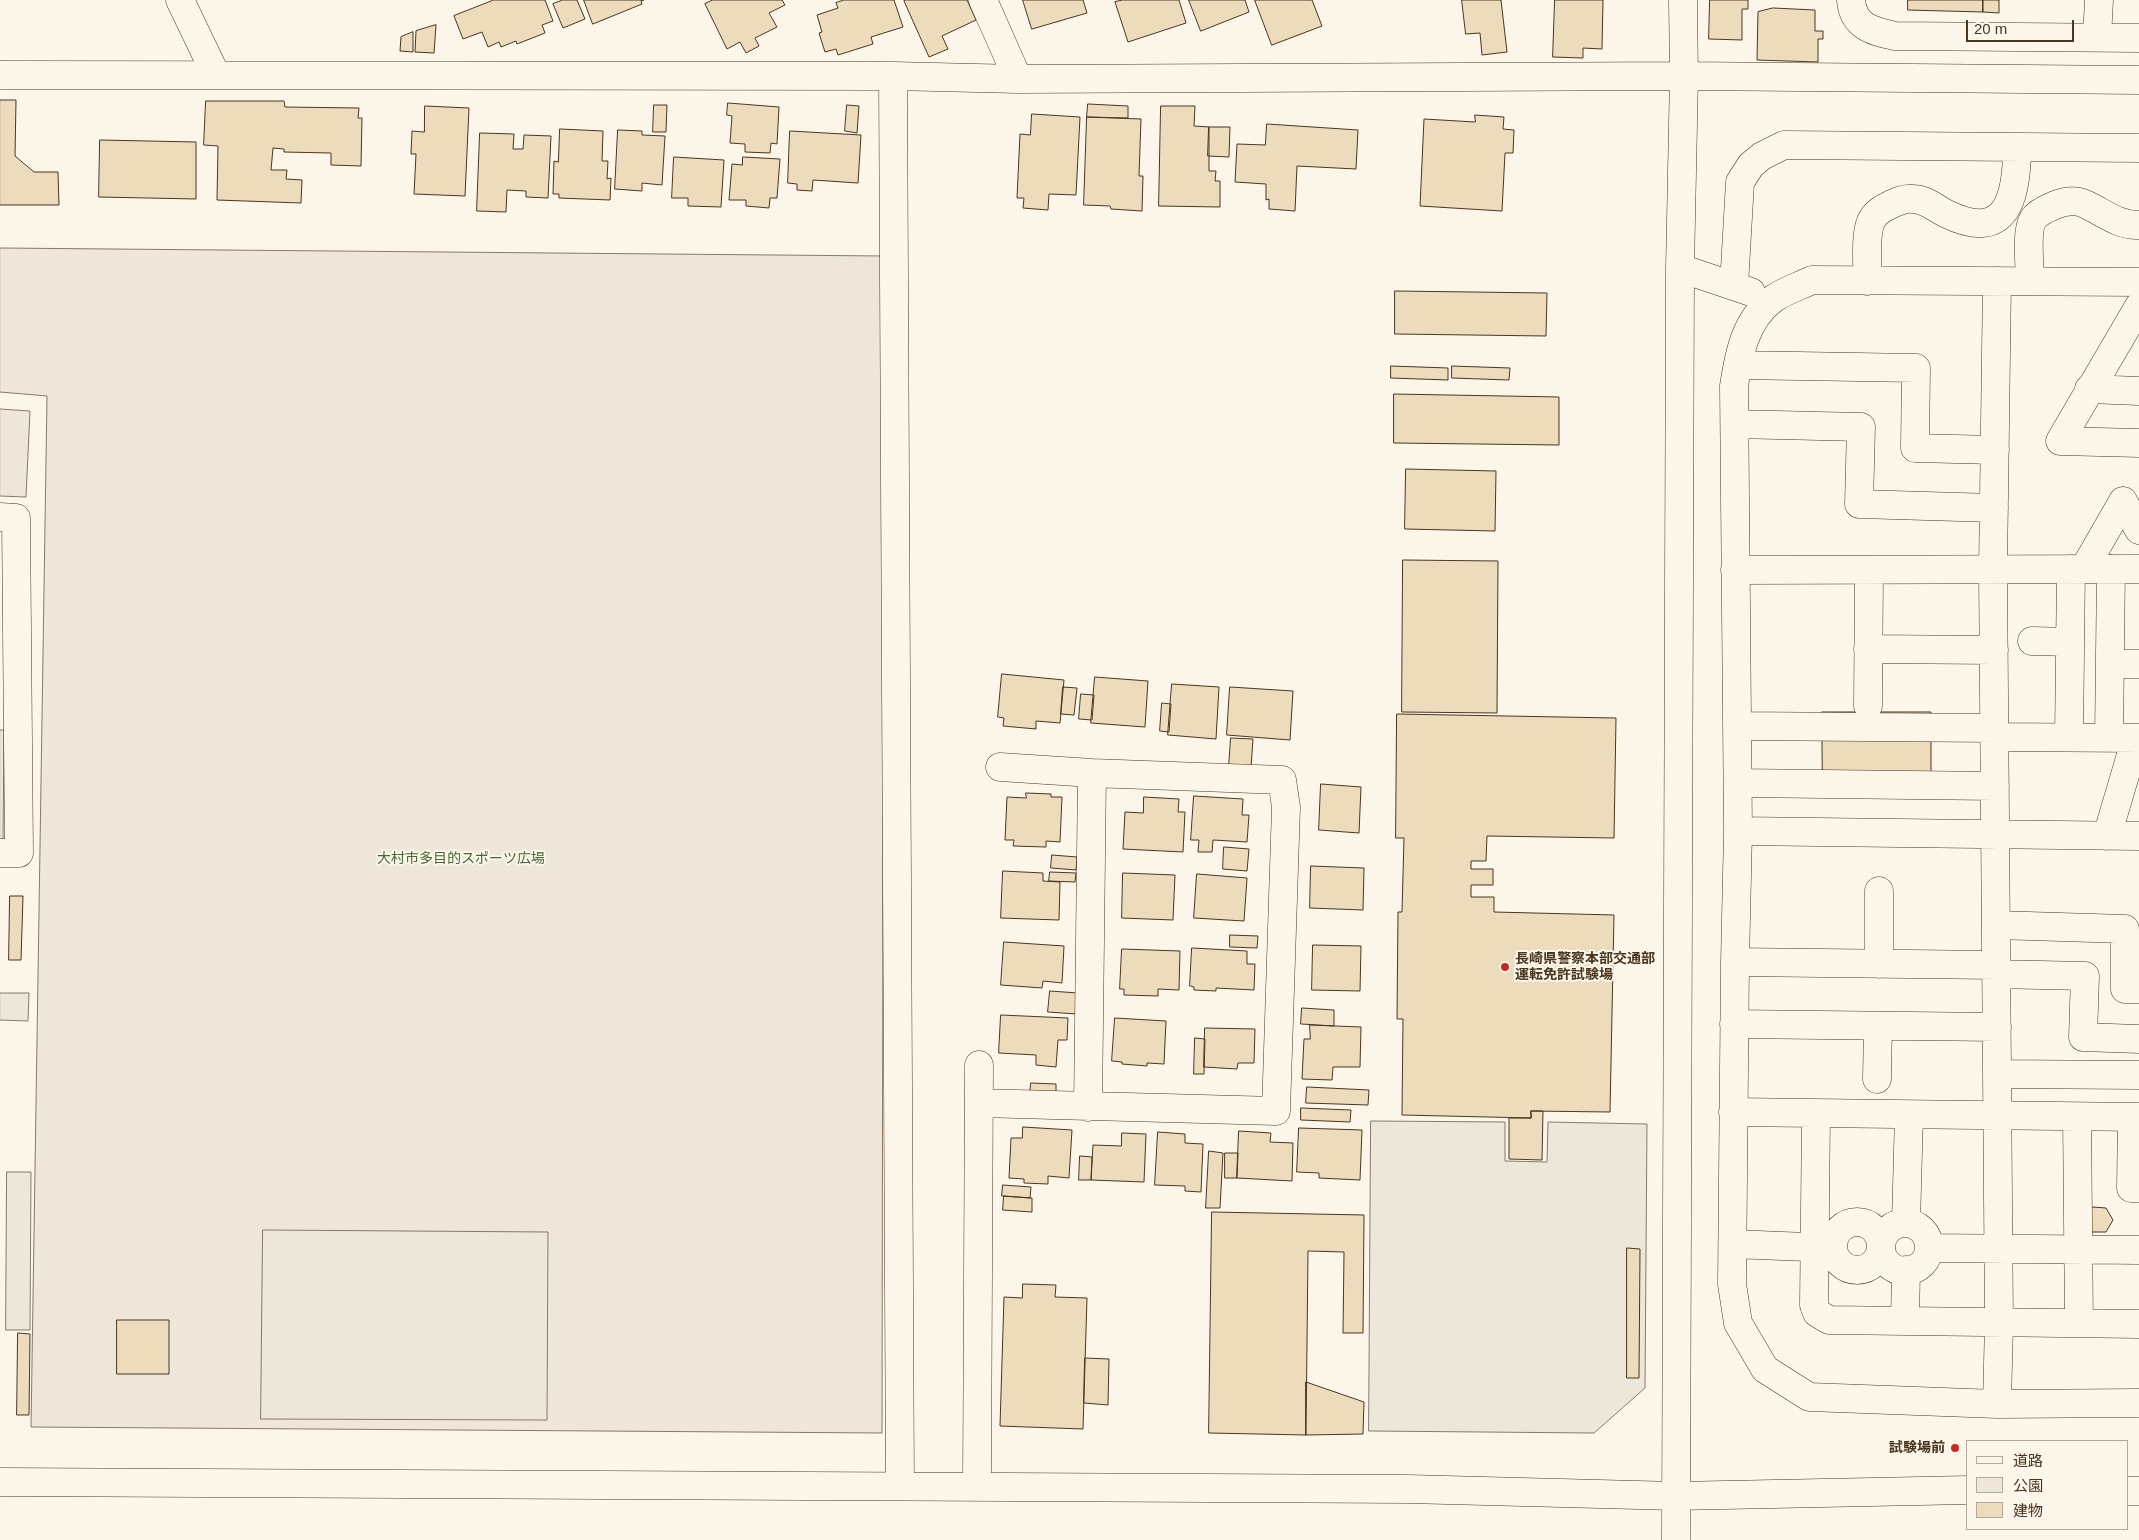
<!DOCTYPE html>
<meta charset="utf-8">
<style>
body{margin:0}
#map{position:relative;width:2139px;height:1540px;overflow:hidden;background:#fbf6e9;font-family:Helvetica,"Noto Sans JP",sans-serif}
canvas{display:block}
.legend{position:absolute;left:1966px;top:1440px;width:162px;height:90px;box-sizing:border-box;background:#fbf6e9;border:1px solid #b4a999;margin:0;padding:6px 9px;list-style:none;font-size:15px;color:#4a3520}
.legend li{display:flex;align-items:center;gap:10px;height:25px}
.legend b{width:25px;border:1px solid #b4a999}
.scale{position:absolute;left:1966px;top:20px;width:108px;height:22px;box-sizing:border-box;border:2px solid #4a3520;border-top:0;padding-left:6px;font-size:15px;line-height:18px;white-space:nowrap;color:#4a3520;-webkit-text-stroke:4px #fbf6e9;paint-order:stroke}
</style>
<div id="map">
<canvas width="2139" height="1540"></canvas>
<ul class="legend">
<li><b style="height:6px;background:#fbf6e9"></b>道路</li>
<li><b style="height:14px;background:#ede6d9"></b>公園</li>
<li><b style="height:14px;background:#ecdcbc"></b>建物</li>
</ul>
<div class="scale">20 m</div>
</div>
<script>
const ctx = document.querySelector('canvas').getContext('2d');
ctx.lineJoin = 'round';
function fill(path, color) {
  ctx.fillStyle = color;
  ctx.fill(path, 'evenodd');
}
function trace(path, color, width, dash) {
  ctx.strokeStyle = color;
  ctx.lineWidth = width;
  ctx.lineCap = dash ? 'butt' : 'round';
  ctx.setLineDash(dash || []);
  ctx.stroke(path);
}
function label(font, color, halo, rows, align = 'center') {
  ctx.font = font + ' Helvetica,"Noto Sans JP",sans-serif';
  ctx.lineWidth = 4;
  ctx.setLineDash([]);
  ctx.textBaseline = 'middle';
  ctx.strokeStyle = halo;
  ctx.fillStyle = color;
  for (const [text, x, y, turn = 0] of rows) {
    ctx.save();
    ctx.translate(x, y);
    ctx.rotate((+turn || 0) * Math.PI / 180);
    ctx.textAlign = isNaN(turn) ? turn : align;
    if (halo) ctx.strokeText(text, 0, 0);
    ctx.fillText(text, 0, 0);
    ctx.restore();
  }
}
const green = new Path2D(`
 M0 248 884 256 882 1433 31 1427 47 396 0 392Z
 M0 409 30 411 26 497 0 496Z`);
const parking = new Path2D(`
 M0 730H4L3 846H0Z
 M0 993H29L28 1021 0 1020Z
 M1371 1121 1505 1122V1161L1547 1162 1548 1122 1647 1124 1645 1388 1594 1433 1369 1431Z
 M7 1172H31L30 1330H6Z
 M263 1230 548 1232 547 1420 261 1419Z`);
const building = new Path2D(`
 M494 0H545L553 21 542 25 545 33 517 44 516 41 501 47 499 42 488 47 482 32 463 39 454 16Z
 M563 0H577L585 19 563 28 553 4Z
 M584 0H644L641 1 642 4 593 24Z
 M713 0H782L785 5 769 13 777 27 755 38 759 46 746 53 740 42 727 49 705 4Z
 M844 0H894L903 27 871 37 873 44 838 55 836 49 825 52 819 33 822 32 817 15 838 8 836 3Z
 M906 0H967L976 20 942 36 948 49 929 57 904 1Z
 M1023 0H1083L1087 13 1032 29Z
 M1123 0H1179L1186 23 1128 42 1115 2Z
 M1189 0H1245L1249 12 1201 31Z
 M1255 0H1312L1322 26 1272 45Z
 M1462 0H1501L1507 52 1482 55 1480 33 1466 34Z
 M1555 0H1603L1602 49 1583 48V58L1553 57Z
 M1710 0H1748V9H1742V40L1709 39Z
 M1908 0H1983V12L1908 10Z
 M1983 0H1999V13L1983 12Z
 M1773 8 1815 10V31H1823V39H1818V62L1757 60 1758 12Z
 M436 25 434 53 415 52 416 31Z
 M413 32V52L400 51 401 37Z
 M0 100H16L15 156 34 172H58L59 205H0Z
 M206 101H284L285 107 359 108 358 118H362L361 166 331 165V153L284 152V149L273 148 271 170H287L286 179 302 180 301 203 217 200 218 146 204 145Z
 M728 103 779 107 777 144 771 143 770 153 745 152V144L730 143 732 116 727 115Z
 M1088 104 1128 106V118L1087 117Z
 M654 105H667L666 132H653Z
 M847 105 859 106 857 133 845 131Z
 M425 106 469 108 465 196 414 194 416 154H411L412 131 424 132Z
 M1161 106H1195L1194 126 1209 127V171H1216L1215 181H1220V207L1159 206Z
 M1032 114 1080 117 1076 195 1049 194 1048 210 1023 208 1024 198H1017L1020 134 1030 135Z
 M1475 115 1504 117 1503 129 1514 130 1513 153H1505L1502 211 1420 206 1424 119 1475 122Z
 M1087 117 1141 119 1139 176H1143L1142 211 1111 209 1110 206 1084 205Z
 M1267 124 1358 130 1356 169 1297 166 1295 211 1269 209V199L1266 200V184L1235 182 1237 144 1265 145Z
 M1209 127H1230L1229 157 1208 156Z
 M560 129 603 131 602 161H608L607 179 611 178 610 200 559 198V194H553L554 161 558 162Z
 M618 130 642 131V135L665 136 662 185 642 183V191L615 189Z
 M790 131 861 135 858 183 813 180 812 191 797 190V184L788 183Z
 M480 133 514 134 513 149H523L524 135 551 136 548 198 526 197V191L507 190 506 212 477 211Z
 M100 140 196 142V199L99 197Z
 M674 157 724 160 721 207 688 206V198H672Z
 M743 157 780 159 777 198H770L769 208 746 206V200H729L732 164 742 165Z
 M1395 291 1547 293 1546 336 1395 334Z
 M1391 366 1448 368V380L1391 378Z
 M1452 366 1510 368 1509 380 1452 378Z
 M1394 394 1559 397V445L1394 443Z
 M1406 469 1496 471 1495 531 1405 529Z
 M1403 560 1498 561 1497 713 1402 712Z
 M1002 674 1064 680 1060 723 1036 721V729L1003 726 1004 718 998 717Z
 M1095 677 1148 681 1145 727 1091 723Z
 M1172 684 1219 687 1216 739 1168 735Z
 M1063 687 1077 688 1074 715 1061 714Z
 M1230 687 1293 691 1290 740 1227 735Z
 M1081 694 1094 695 1092 720 1079 719Z
 M1162 703 1171 704 1169 732 1160 731Z
 M1822 712H1931V796H1823Z
 M1397 714 1616 718 1614 838 1487 836 1486 861H1471V869H1493V885H1471V897H1494V912L1614 915 1610 1112 1531 1111V1118L1402 1115 1403 1019H1397L1398 912H1402L1404 838H1396Z
 M1231 738 1253 739 1251 767 1229 766Z
 M1321 784 1361 787 1359 833 1319 830Z
 M1026 793 1051 794V797H1062L1060 842 1046 841V847L1013 846 1014 840H1005L1007 797 1026 798Z
 M1194 796 1243 799 1242 815H1249L1247 842 1213 840 1212 852H1198L1199 840H1191Z
 M1144 797 1179 799 1178 812H1185L1183 852 1123 849 1125 812 1143 813Z
 M1224 847 1249 849 1247 871 1223 869Z
 M1052 855 1077 857 1076 870 1051 868Z
 M1311 866 1364 868 1363 910 1310 908Z
 M1003 871 1043 873V881L1060 882 1059 920 1001 918Z
 M1050 872 1076 873 1075 882 1049 881Z
 M1123 873 1175 875 1173 920 1122 918Z
 M1197 874 1247 878 1244 921 1194 918Z
 M10 896H23L21 960H9Z
 M1230 935 1258 936 1257 948 1230 947Z
 M1004 942 1064 946 1062 983 1043 981 1042 988 1001 985Z
 M1313 945 1361 946 1360 991 1312 990Z
 M1192 948 1247 951V964H1255L1254 990 1216 988V991L1194 990V987L1190 986Z
 M1122 949 1180 951 1179 990 1158 989V996L1124 995V989H1120Z
 M1050 991 1078 993 1077 1014 1048 1012Z
 M1302 1008 1334 1010V1026L1301 1024Z
 M1001 1015 1068 1018 1067 1040H1058L1056 1067 1036 1065V1055L999 1053Z
 M1115 1018 1166 1021 1164 1064 1147 1063V1066L1122 1064V1062L1112 1061Z
 M1310 1025 1361 1027 1360 1067H1333L1332 1080 1302 1079 1304 1039H1310Z
 M1205 1028 1255 1029 1254 1063H1238L1237 1069 1204 1067Z
 M1195 1038 1205 1039 1204 1074H1194Z
 M1031 1083 1056 1084V1097L1030 1096Z
 M1307 1087 1369 1090 1368 1105 1306 1103Z
 M1301 1108 1351 1110 1350 1122 1301 1120Z
 M1531 1111H1543L1542 1160 1509 1159V1118H1531Z
 M1023 1127 1072 1130 1069 1178 1048 1176V1184L1024 1183V1179L1009 1178 1011 1138H1022Z
 M1299 1128 1362 1130 1360 1180 1319 1178V1173L1297 1172Z
 M1239 1131 1271 1133 1270 1142 1293 1143 1292 1181 1237 1178Z
 M1158 1132 1185 1134V1143L1203 1144 1201 1192 1185 1191V1186L1155 1185Z
 M1122 1133 1146 1134 1144 1182 1091 1180 1093 1145 1121 1146Z
 M1209 1151 1223 1153 1220 1208H1206Z
 M1225 1153H1238L1237 1178H1225Z
 M1080 1156 1092 1157 1091 1180H1079Z
 M1003 1185 1031 1187 1030 1198 1002 1196Z
 M1004 1196 1032 1198V1212L1003 1210Z
 M2093 1207 2106 1208 2113 1220 2106 1232H2092L2085 1218Z
 M1212 1212 1364 1215 1363 1333H1343L1344 1252 1308 1251 1306 1435 1209 1433Z
 M1627 1248 1640 1249 1639 1378H1627Z
 M1023 1284 1056 1285 1055 1297 1087 1298 1083 1429 1000 1426 1004 1297 1022 1298Z
 M117 1320H169V1374H117Z
 M18 1333 30 1334 29 1415H17Z
 M1085 1358 1109 1359 1108 1405 1084 1403Z
 M1306 1382 1364 1402 1363 1434 1306 1435Z`);
const minor = new Path2D(`
 M180 0 216 75
 M983 0 1018 79
 M1851 0C1853 27 1873 31 1895 36L2139 38
 M2097 37 2099 0
 M0 75 893 76 1018 79 1684 76 2139 80
 M893 76 900 1485
 M1680 268 1751 292
 M1867 281C1868 265 1865 239 1870 224 1873 215 1879 210 1888 206 1896 202 1904 198 1913 199 1926 199 1936 209 1947 214 2008 244 2017 195 2017 147
 M1997 281 1993 569 1999 1323 1997 1404
 M2030 281C2030 266 2025 227 2035 217 2040 211 2049 208 2055 205 2065 201 2076 200 2085 204 2103 212 2119 226 2139 225
 M2139 282 1812 280C1800 286 1784 291 1773 299 1745 320 1739 354 1734 386L1738 831 1735 962 1732 1284 1738 1323 1765 1369 1809 1397 1997 1404 2139 1403
 M1734 286 1740 182 1751 165 1762 156 1784 145 2139 148
 M2139 306 2060 441 2139 443
 M1738 365 1916 368 1915 448 1995 450
 M2089 389 2139 391
 M1735 424 1861 427 1859 504 1994 508
 M2123 501 2139 530
 M0 517 16 518 19 853H0
 M2084 569 2123 501
 M1735 570 2139 569
 M2032 641 2070 642
 M1868 649 1994 650
 M2110 664H2139
 M1868 706 1869 570
 M1738 726 1994 728
 M1995 737 2139 738
 M2069 737 2071 569
 M2109 738 2111 569
 M1738 783 1995 786
 M1738 831 2139 836
 M2107 836 2136 738
 M1996 925 2125 929V989H2139
 M1735 962 1996 965
 M1879 964V891
 M1996 974 2085 976 2083 1037 2139 1039
 M1734 1024 1997 1027
 M1997 1074 2139 1075
 M1877 1079 1878 1026
 M979 1103 1276 1111 1286 807 1282 780 1092 773 1000 767
 M1088 1107 1092 773
 M1733 1112 2139 1117
 M1816 1114 1814 1305 1817 1313 1829 1320 2139 1324
 M2077 1117 2079 1323
 M2132 1117 2131 1188H2139
 M1833 1246a24 24 0 1 1 48 0a24 24 0 1 1-48 0Z
 M1906 1223 1909 1115
 M1881 1247a24 24 0 1 1 48 0a24 24 0 1 1-48 0Z
 M1733 1244 1832 1248
 M1930 1248 2139 1250
 M1905 1321 1906 1270
 M0 1482 1408 1489 1676 1496 1968 1490
 M977 1486 979 1065
 M2128 1491H2139
 M1676 1540 1680 268 1684 76 1683 0`);
const markers = [
 [1505,967,5,"#c62828"],
 [1955,1448,5,"#c62828"]
];
const parkNames = [
 ["大村市多目的スポーツ広場",461,859]
];
const poiNames = [
 ["長崎県警察本部交通部",1515,959],
 ["運転免許試験場",1515,975],
 ["試験場前",1945,1448,"right"]
];
fill(green, '#ede6d9');
trace(green, '#887966', 1);
fill(parking, '#ede7d9');
trace(parking, '#887966', 1);
fill(building, '#ecdcbc');
trace(building, '#4a3520', 1);
trace(minor, '#4a3520', 29);
trace(minor, '#fbf6e9', 28);
for (const [x, y, r, color] of markers) {
  const dot = new Path2D();
  dot.arc(x, y, r, 0, 2 * Math.PI);
  ctx.fillStyle = color;
  ctx.fill(dot);
  trace(dot, '#fbf6e9', 2);
}
label('14px', '#436837', '#fbf6e9', parkNames);
label('bold 14px', '#4a3520', '#fbf6e9', poiNames, 'left');
</script>
